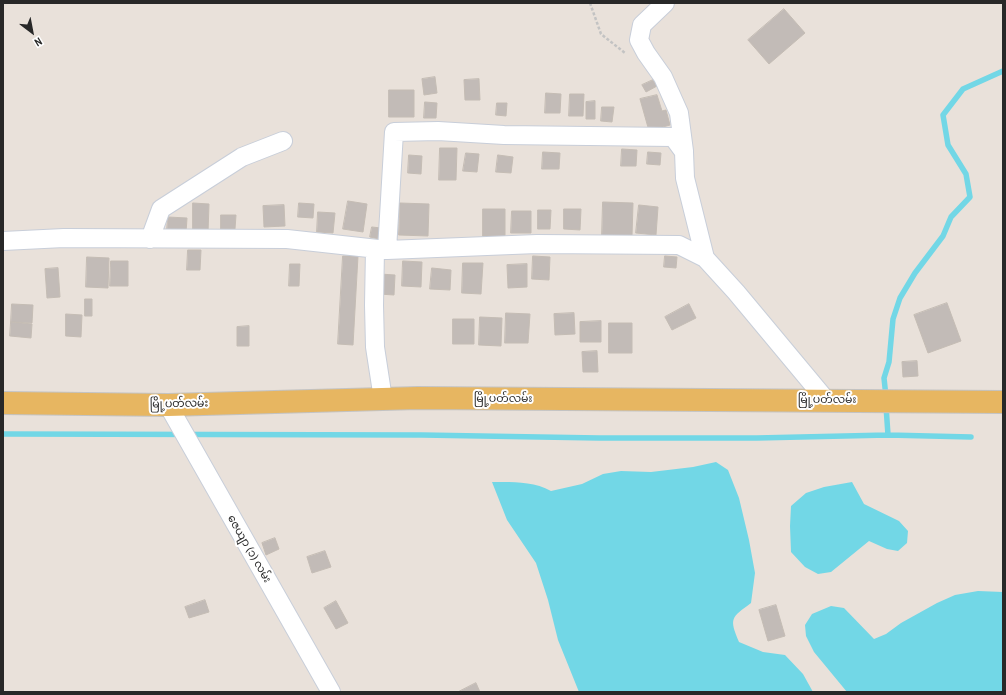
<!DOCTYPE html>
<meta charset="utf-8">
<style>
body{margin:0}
#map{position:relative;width:1006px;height:695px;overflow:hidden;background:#e9e1da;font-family:"Archivo Narrow",sans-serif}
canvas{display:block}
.frame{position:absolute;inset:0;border:4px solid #282828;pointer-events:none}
.north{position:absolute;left:12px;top:12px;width:40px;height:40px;-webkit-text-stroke:3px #fff;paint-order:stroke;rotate:148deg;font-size:11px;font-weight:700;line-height:16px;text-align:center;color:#282828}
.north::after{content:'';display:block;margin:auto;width:14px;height:18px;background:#282828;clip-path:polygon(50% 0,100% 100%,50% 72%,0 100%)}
</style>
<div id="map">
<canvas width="1006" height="695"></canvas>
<div class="frame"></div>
<div class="north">N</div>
</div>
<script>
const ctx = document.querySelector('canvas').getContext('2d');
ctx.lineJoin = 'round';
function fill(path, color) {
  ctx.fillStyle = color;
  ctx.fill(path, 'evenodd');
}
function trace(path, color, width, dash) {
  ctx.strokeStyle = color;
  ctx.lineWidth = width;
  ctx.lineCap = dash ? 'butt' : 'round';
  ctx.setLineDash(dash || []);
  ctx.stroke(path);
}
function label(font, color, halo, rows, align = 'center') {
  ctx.font = font + ' "Archivo Narrow","Noto Sans Myanmar",sans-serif';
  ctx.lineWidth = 4;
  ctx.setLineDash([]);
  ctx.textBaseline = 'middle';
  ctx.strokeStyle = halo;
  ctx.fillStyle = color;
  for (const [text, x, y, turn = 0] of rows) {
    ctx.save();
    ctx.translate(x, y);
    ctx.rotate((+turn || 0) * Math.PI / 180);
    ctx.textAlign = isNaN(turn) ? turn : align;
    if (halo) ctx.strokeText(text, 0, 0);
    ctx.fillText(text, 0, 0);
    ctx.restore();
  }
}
const water = new Path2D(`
 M716 462 728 470 739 498 749 540 755 573 751 603C731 618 729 618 739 642L763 652 785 655 803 674 813 692H579L558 640 548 600 536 563 507 520 492 482C513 482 533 481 551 491L582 484 603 474 621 471 651 472 693 467Z
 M852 482 864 504 899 521 908 531 907 543 898 551 887 549 869 541 831 572 818 574 805 567 791 552 790 526 791 506 806 493 824 487Z
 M978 591 1003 592V692H847L814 652 806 636 805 625 812 614 831 606 844 608 874 639 886 634 901 623 937 603 955 595Z`);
const stream = new Path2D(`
 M886 397 884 378 889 362 893 319 900 298 915 273 943 236 951 217 970 197 966 174 948 145 943 115 963 89 1003 71
 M886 406 888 435
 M3 434 422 435 599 438H757L888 435 971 437`);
const building = new Path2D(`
 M784 9 805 33 769 64 748 40Z
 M435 77 437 93 424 95 422 79Z
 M479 79 480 100H465L464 80Z
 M653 80 657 86 646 92 642 85Z
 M389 90H414V117H389Z
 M546 93 561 94 560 113H545Z
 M570 94H584L583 116H569Z
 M657 95 662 111 666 110 670 125 649 131 640 99Z
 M595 101V119H586V102Z
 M425 102 437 103 436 118H424Z
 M497 103H507L506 116 496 115Z
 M602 107H614L612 122 601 121Z
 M440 148H457L456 180H439Z
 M622 149 637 150 636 166H621Z
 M543 152 560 153 559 169H542Z
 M648 152 661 153 660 165 647 164Z
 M466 153 479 154 477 172 463 171Z
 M409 155 422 156 421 174 408 173Z
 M498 155 513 157 511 173 496 172Z
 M348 201 367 204 363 232 343 229Z
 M603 202 633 203 632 236H602Z
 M193 203 209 204 208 233H193Z
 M299 203 314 204 313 218 298 217Z
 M400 203 429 204 428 236 399 235Z
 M284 205 285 226 264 227 263 206Z
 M639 205 658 207 656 235 636 233Z
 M483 209H505V236H483Z
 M564 209H581L580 230 564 229Z
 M538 210H551L550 229H538Z
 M512 211H531V233H511Z
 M318 212 335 213 333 233 317 232Z
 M221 215H236L235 229H221Z
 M168 217 187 218 186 233 167 231Z
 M372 227 381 228 379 239 370 237Z
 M188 250H201L200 270H187Z
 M343 256H358L353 345 338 344Z
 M533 256 550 257 549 280 532 279Z
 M665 256 677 257 676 268 664 267Z
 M87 257 109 258 108 288 86 287Z
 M111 261H128V286H110Z
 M403 261 422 262 421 287 402 286Z
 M463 263H483L481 294 462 293Z
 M290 264H300L299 286H289Z
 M527 264V287L508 288 507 265Z
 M58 268 60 297 47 298 45 269Z
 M432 268 451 270 450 290 430 289Z
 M380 274 395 275 394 295 379 294Z
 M85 299H92V316H85Z
 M947 303 961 341 928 353 914 315Z
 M12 304 33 305 32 323 11 322Z
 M689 304 696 318 672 330 665 317Z
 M506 313 530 314 528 343H505Z
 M574 313 575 334 555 335 554 314Z
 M66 314 82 315 81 337 66 336Z
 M480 317 502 318 501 346 479 345Z
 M453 319H474V344H453Z
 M601 321V342H580V322Z
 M11 322 32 324 31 338 10 336Z
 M609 323H632V353H609Z
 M249 326V346H237V327Z
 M597 351 598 372H583L582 352Z
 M917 361 918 376 903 377 902 362Z
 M275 538 279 549 266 555 262 543Z
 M325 551 331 567 312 573 307 557Z
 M205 600 209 612 189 618 185 607Z
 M336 601 348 623 336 629 324 608Z
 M776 605 785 636 768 641 759 610Z
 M476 683 480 692H458Z`);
const path = new Path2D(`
 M590 3 601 34 625 53`);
const minor = new Path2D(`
 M665 3 642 25 639 40 646 53 663 77 679 113 684 151
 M150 239 161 209 242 157 283 141
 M3 241 64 238 287 239 387 250 537 244 679 245 705 258
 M375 249 374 305 375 347 383 399
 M387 250 394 132 438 131 504 135 673 137 684 152 685 178 705 258 736 292 826 400
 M168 405 331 692`);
const major = new Path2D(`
 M3 403 168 405 418 398 1003 402`);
const streetNames = [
 ["မြို့ပတ်လမ်း",503,399],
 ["မြို့ပတ်လမ်း",827,400],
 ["မြို့ပတ်လမ်း",179,404,-1],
 ["ဇေယျာ (၁) လမ်း",249,549,60]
];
fill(water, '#72d7e6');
trace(stream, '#72d7e6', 5.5);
fill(building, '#c2bbb7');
trace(building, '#c4bcb4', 1);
trace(minor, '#c8ced9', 20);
trace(major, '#c3c3c3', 24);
trace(path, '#c3c3c3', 2.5, [3, 2]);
trace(minor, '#fff', 18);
trace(major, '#e7b661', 22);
label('11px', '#282828', '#fff', streetNames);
</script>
